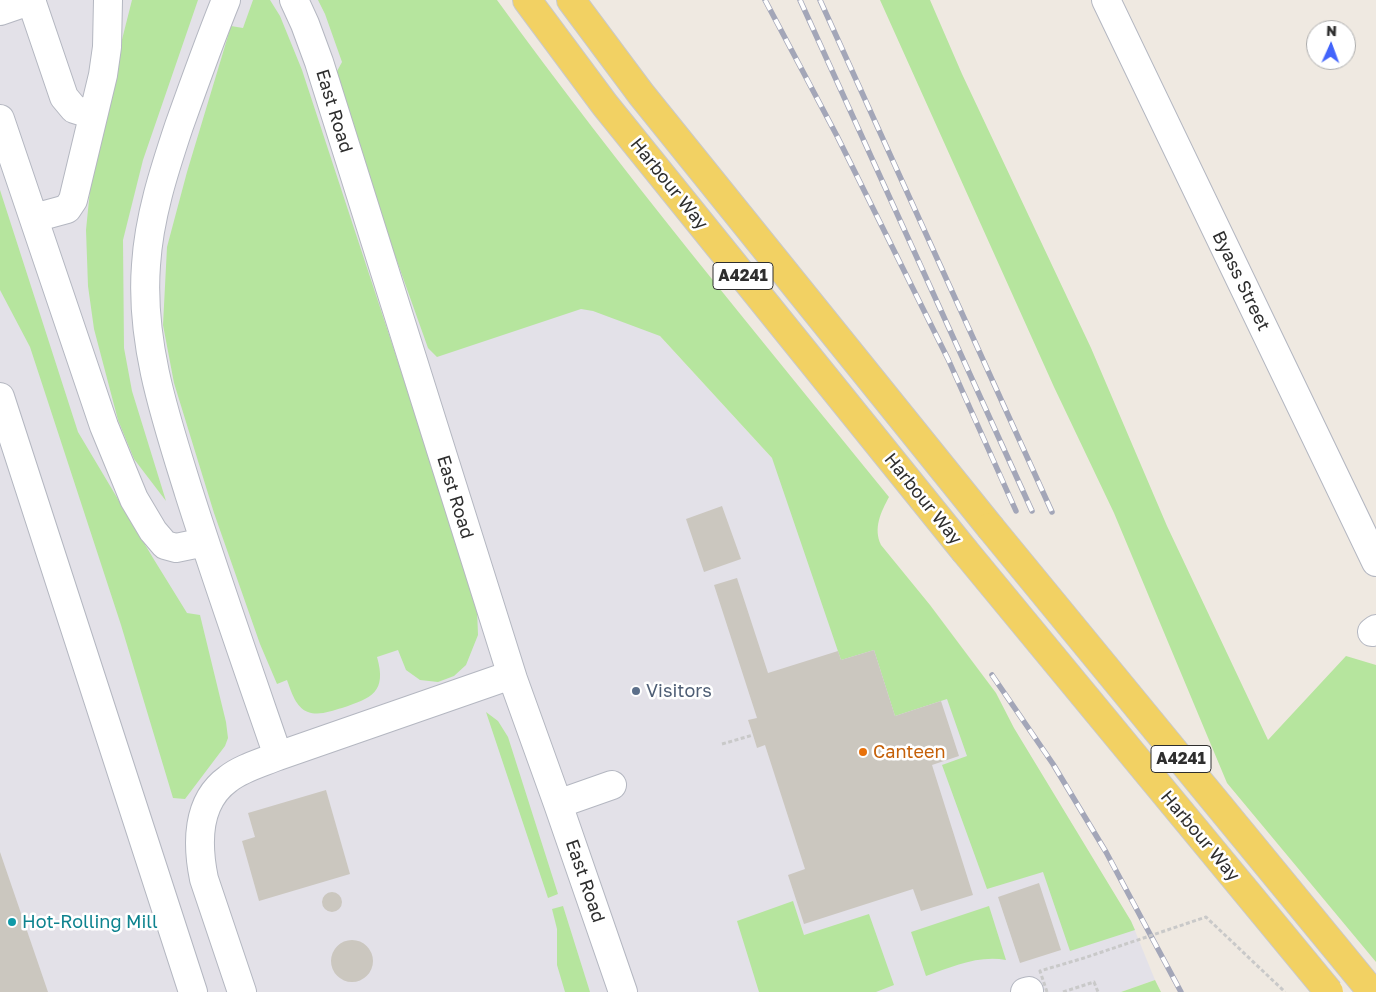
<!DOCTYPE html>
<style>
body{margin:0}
#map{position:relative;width:1376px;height:992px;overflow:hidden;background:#efe9e1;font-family:"Golos Text",sans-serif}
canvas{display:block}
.north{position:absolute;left:1306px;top:20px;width:50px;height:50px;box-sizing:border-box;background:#fff;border:1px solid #ababab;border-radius:50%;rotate:2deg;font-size:14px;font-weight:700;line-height:20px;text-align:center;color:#2e2e2e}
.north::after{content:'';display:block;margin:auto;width:18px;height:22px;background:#4264fb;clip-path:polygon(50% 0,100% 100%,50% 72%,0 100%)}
</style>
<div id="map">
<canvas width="1376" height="992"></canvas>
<div class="north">N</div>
</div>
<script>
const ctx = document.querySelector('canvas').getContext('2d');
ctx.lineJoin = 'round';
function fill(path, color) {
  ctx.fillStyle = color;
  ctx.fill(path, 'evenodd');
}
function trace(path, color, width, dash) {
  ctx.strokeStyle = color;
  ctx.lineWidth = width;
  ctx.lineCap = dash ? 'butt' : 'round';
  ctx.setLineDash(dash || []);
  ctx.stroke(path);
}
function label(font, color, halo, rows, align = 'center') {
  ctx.font = font + ' "Golos Text",sans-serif';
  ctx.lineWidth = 5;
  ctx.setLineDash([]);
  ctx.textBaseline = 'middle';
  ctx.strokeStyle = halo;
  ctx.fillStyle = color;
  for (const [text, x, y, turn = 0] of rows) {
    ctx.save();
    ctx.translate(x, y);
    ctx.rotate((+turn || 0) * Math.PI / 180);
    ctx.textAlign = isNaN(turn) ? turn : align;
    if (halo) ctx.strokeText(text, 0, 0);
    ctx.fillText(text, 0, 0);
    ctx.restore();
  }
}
const industrial = new Path2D(`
 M0 0H349L458 116 772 458 1131 921 1155 980 1121 992H0Z`);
const green = new Path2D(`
 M132 0H198L143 160 123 240 124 348 132 391 166 501 134 459 118 420 94 329 88 286 86 230 91 180 109 91Z
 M253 0H270L280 16 302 70 470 581 477 609 478 635 466 665 454 676 438 682 420 680 406 670 398 650 377 657C387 692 372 698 342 708 331 711 319 716 308 712 296 708 291 691 287 680L277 684 260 644 214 513 174 383 163 325 167 247 187 172 231 26 243 28Z
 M318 0H497C621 171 756 333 889 497 881 512 873 528 881 545L930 605 996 693 1014 728 1131 921 1135 930 1070 951 1043 872 987 889 942 765 967 756 947 699 895 716 874 650 841 660 772 458 660 336 593 311 581 309 437 357 428 348 392 247 336 73 342 62 325 14Z
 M880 0H930L962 74 1091 348 1167 526 1268 740 1346 656 1376 665V962L1227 783 1114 513 1054 387Z
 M0 190 78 432 153 558 187 613 200 615 226 722 228 738 225 746 185 799 173 798 121 625 30 347 0 290Z
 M486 712 498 721 508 737 558 894 548 898Z
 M793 901 804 935 869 914 894 985 876 992H759L737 921Z
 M563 906 590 992H565L557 965V929L552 909Z
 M989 906 1006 960C978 955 952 967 926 976L911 932Z
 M1155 980 1161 992H1121Z`);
const building = new Path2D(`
 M722 506 741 559 704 572 686 519Z
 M737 578 768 673 838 651 841 660 874 650 895 716 941 701 959 756 932 765 973 895 921 911 913 889 804 924 788 875 805 869 765 745 757 748 753 735 748 720 757 718 714 585Z
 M326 790 350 874 259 901 242 841 255 837 248 813Z
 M0 852 48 992H0Z
 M1039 883 1061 950 1020 963 998 897Z
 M322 902a10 10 0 1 1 20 0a10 10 0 1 1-20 0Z
 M331 961a21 21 0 1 1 42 0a21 21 0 1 1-42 0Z`);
const path = new Path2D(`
 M722 744 753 735
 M1063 992 1094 982 1098 992`);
const minor = new Path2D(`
 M31 0 64 97 74 109 93 115
 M226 0C209 42 194 84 179 126 164 171 149 217 146 265 140 343 166 419 189 493 217 581 248 669 278 756
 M294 0 305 24 319 62 513 679 558 804 623 992
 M1106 0 1376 562
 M0 11 32 0
 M0 119 104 426 134 499 153 531 165 545 176 548 205 542
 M34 218 67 209 73 200 103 75 107 47 108 0
 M0 397 193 992
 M1372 632 1376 629
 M558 804 612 785
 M242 992 204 879C197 845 196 802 228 779 242 768 261 763 278 756L511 675
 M1025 992 1029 991`);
const major = new Path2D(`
 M527 0 605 105 964 550
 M571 0 641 94 990 527`);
const rail = new Path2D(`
 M765 0 837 136 948 359 1016 511
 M800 0 1032 511
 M820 0 1052 512
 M992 675 1053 764 1106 852 1181 992`);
const pathBridge = new Path2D(`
 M1047 992 1040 971 1084 958 1206 917 1285 992`);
const majorBridge = new Path2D(`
 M990 527 1372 992
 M964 550 1329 992`);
const markers = [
 [636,691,5,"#5c6f8a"],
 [863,752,5,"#e8710a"],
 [12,922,5,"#0f9aa8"]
];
const shields = [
 [743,276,60],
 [1181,759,60]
];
const shieldNames = [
 ["A4241",743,276],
 ["A4241",1181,759]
];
const streetNames = [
 ["East Road",334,111,73],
 ["Harbour Way",669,184,51],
 ["Byass Street",1241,281,64],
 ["East Road",455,497,73],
 ["Harbour Way",923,499,51],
 ["Harbour Way",1200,836,50],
 ["East Road",585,881,71]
];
const serviceNames = [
 ["Visitors",646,691]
];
const foodNames = [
 ["Canteen",873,752]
];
const cultureNames = [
 ["Hot-Rolling Mill",22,922]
];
fill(industrial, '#e3e1e8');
fill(green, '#b6e59e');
fill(building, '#cbc7bf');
trace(minor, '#b4b7c1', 30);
trace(major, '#c9c9c9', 30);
trace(path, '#c9c9c9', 3, [4, 2.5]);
trace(minor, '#fff', 28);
trace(major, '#f2d163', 28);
trace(rail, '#a3a6b8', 5.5);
trace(rail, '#fff', 4, [11]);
trace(majorBridge, '#c9c9c9', 30, []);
trace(pathBridge, '#c9c9c9', 3, [4, 2.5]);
trace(majorBridge, '#f2d163', 28);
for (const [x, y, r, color] of markers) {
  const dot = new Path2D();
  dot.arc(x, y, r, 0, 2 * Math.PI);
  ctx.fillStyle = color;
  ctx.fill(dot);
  trace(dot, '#fff', 2);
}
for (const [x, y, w] of shields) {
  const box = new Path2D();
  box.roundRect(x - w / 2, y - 13.5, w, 27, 4);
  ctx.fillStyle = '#fff';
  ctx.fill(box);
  trace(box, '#2e2e2e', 1);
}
label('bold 16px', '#2e2e2e', null, shieldNames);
label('18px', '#2e2e2e', '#fff', streetNames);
label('18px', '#4e5e75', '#fff', serviceNames, 'left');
label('18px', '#c56008', '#fff', foodNames, 'left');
label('18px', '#0d838f', '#fff', cultureNames, 'left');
</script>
